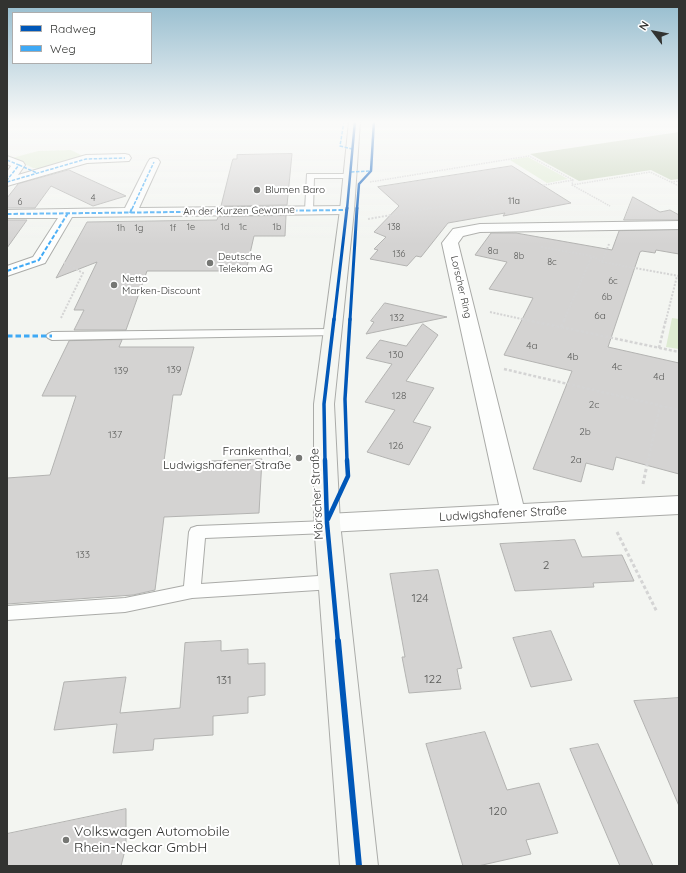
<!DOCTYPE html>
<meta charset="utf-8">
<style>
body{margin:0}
#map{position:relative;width:686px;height:873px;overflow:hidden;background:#f3f5f1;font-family:Quicksand,sans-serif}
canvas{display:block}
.frame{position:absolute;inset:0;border:8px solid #323331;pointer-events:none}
.legend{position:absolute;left:12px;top:12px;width:140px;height:52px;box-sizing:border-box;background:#fff;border:1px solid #adadad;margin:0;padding:5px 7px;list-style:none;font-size:12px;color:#323331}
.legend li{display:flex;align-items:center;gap:8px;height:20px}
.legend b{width:20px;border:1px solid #adadad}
.north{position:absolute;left:634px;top:12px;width:40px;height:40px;-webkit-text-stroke:3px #fff;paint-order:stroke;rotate:302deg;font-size:11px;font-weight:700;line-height:16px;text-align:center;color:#323331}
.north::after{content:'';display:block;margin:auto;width:14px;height:18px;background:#323331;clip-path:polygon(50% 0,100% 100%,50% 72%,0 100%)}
</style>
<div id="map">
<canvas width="686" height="873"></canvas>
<div class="frame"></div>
<ul class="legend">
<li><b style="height:5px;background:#0057b8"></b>Radweg</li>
<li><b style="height:5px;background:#3fa9f5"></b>Weg</li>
</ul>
<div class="north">N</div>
</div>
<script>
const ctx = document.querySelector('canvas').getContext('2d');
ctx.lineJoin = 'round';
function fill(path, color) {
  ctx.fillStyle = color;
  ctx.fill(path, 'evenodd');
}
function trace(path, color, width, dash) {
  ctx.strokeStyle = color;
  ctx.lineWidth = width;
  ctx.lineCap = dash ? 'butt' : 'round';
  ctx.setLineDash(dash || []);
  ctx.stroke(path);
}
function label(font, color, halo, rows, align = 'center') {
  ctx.font = font + ' Quicksand,sans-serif';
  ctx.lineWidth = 4;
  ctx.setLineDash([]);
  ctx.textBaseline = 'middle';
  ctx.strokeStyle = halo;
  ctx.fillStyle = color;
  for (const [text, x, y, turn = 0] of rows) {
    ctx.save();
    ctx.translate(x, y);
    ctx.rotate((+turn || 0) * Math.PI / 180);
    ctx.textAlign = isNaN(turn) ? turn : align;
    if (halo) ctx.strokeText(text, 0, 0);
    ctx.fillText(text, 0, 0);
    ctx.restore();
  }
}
const green = new Path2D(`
 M71 150 85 157 41 169 33 168 12 158 38 151Z
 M528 157 568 179 547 183 510 160Z
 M672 318 679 319V349L666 347Z`);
const forest = new Path2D(`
 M679 132V179L671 180 651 170 579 181 530 154Z`);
const building = new Path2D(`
 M292 154 287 205 221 206 232 162 233 159H237V155Z
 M512 166 571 203 503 216 505 213 448 223 421 257 416 256 407 266 370 259 378 250 374 249 386 237 374 232 399 206 378 187Z
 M69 170 126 196 93 206 51 186 35 208H7V198L18 184Z
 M633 197 660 212 670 210 679 215V220H624Z
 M286 216 285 236H254L246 271H147L126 330H74L84 310H74L97 262 56 278 87 222 217 220 218 217Z
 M7 220H27L7 248Z
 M679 230V254L656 250 655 253 642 251 640 252 608 347 679 363V474L616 457 613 470 586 463 581 482 533 469 572 371 504 355 533 298 489 289 507 262 475 255 491 233H516L612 250 619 231Z
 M385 303 447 317 366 334 374 322 371 321Z
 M423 324 438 335 406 381 434 388 413 422 431 427 409 465 367 452 395 410 365 402 392 364 366 358 380 340 406 346Z
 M122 340 119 347H194L181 395H173L163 468 210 465V461L262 459 259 513 164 517 155 590 133 595 7 604V478L50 475 76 396H42L69 341Z
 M575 540 582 557 622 555 634 581 593 583 594 587 515 591 500 544Z
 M438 570 462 668 457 669 461 689 409 693 402 657H405L390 574Z
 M551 631 572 680 531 687 513 638Z
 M221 641V651L248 649V664L265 663V695L248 697V713L213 716V735L154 739 153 750 113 753 117 724 54 730 64 682 126 677 120 713 180 708 185 643Z
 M679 698V806L634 701Z
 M485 732 507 790 539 783 558 833 526 840 531 854 478 866H463L426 744Z
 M598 744 653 866H620L570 749Z
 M126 809V846L121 866H7V834Z`);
const pathFar3 = new Path2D(`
 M573 180 572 185 610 206
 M370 182 529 156 573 180 477 197 481 199 426 209
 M671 182 679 181
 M572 185 650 172 679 186
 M481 199 494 209`);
const pathFar2 = new Path2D(`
 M492 208 494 209
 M368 219 432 208
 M541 247 592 256 602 262 679 276
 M602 262 609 244
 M490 312 526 320
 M61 318 83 273 63 262
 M564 320 592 256
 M666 320 677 276`);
const pathFar1 = new Path2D(`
 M522 319 679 352
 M561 327 565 319
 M659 348 666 319
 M504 369 679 410
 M648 461 660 406`);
const path = new Path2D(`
 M643 484 648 460
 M617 532 657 612`);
const lane = new Path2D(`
 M307 174H350L354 176 350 178H314L313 210 309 213 305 210Z
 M332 329 336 331 338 333 336 335 52 340 48 338 46 336 48 334 52 332Z
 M327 521 333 523 335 527 333 531 327 533 205 538 201 584 333 575 339 577 342 582 339 587 333 589 192 598 125 612 7 620V606L125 598 184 586 189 532 191 528 197 526Z`);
const street = new Path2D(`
 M125 154 129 155 131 158 129 161 87 163 7 186V172L11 166 7 164V156L23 162 25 165 18 175 86 155Z
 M154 158 158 159 160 162 139 208 347 206 352 207 354 210 352 213 347 214 72 217 45 263 7 276V266L33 257 58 218H7V210L125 208 148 162 150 159Z
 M679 221V229L480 232 463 236 458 243 523 504 679 496V514L327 532 318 529 314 523 318 517 327 514 499 505 442 243 453 229 480 224Z`);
const secondary = new Path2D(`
 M349 121H360L354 210 334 404 340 523 378 866H340L314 523V404L340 210Z`);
const quietFar2 = new Path2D(`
 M344 121 340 146 352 149
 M7 160 19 165 7 180
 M19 165 37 173
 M351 172 371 171
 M7 182 86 159 125 158
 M132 209 154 162`);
const quietFar1 = new Path2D(`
 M130 213 132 208
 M7 214 347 210
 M7 271 39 260 68 213`);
const quiet = new Path2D(`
 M7 336H52`);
const cyclewayFar4 = new Path2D(`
 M347 209 355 121
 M357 209 359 184 371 171 374 121`);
const cyclewayFar3 = new Path2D(`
 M334 320 347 208
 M350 320 357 208`);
const cyclewayFar2 = new Path2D(`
 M325 461 324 404 334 319
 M347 461 345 399 350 319`);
const cyclewayFar1 = new Path2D(`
 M325 460 327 523 338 642
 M328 519 348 476 347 460`);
const cycleway = new Path2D(`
 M338 641 359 866`);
const markers = [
 [257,190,4,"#767774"],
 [210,263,4,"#767774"],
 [114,285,4,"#767774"],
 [299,458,4,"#767774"],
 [66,840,4,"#767774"]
];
const farNumbernames = [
 ["4",93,198],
 ["11a",514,201],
 ["6",20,202],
 ["1e",191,227],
 ["1d",225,227],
 ["1c",243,227],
 ["1b",277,227],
 ["138",394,227],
 ["1h",121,228],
 ["1g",139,228],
 ["1f",173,228],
 ["8a",493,251],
 ["136",399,254],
 ["8b",519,256],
 ["8c",552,262],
 ["6c",613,281],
 ["6b",607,297]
];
const farPoinames = [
 ["Blumen Baro",265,190],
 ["Deutsche",218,257],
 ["Telekom AG",218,269],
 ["Netto",122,279],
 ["Marken-Discount",122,291]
];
const farStreetnames = [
 ["An der Kurzen Gewanne",239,211,-1],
 ["Lorscher Ring",461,287,77]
];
const numberNames = [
 ["6a",600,316],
 ["132",397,318],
 ["4a",532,346],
 ["130",396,355],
 ["4b",573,357],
 ["4c",617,367],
 ["139",174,370],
 ["139",121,371],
 ["4d",659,377],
 ["128",399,396],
 ["2c",594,405],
 ["2b",585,432],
 ["137",115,435],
 ["126",396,446],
 ["2a",576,460],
 ["133",83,555]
];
const poiNames = [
 ["Frankenthal,",291,451],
 ["Ludwigshafener Straße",291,465]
];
const streetNames = [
 ["Mörscher Straße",317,494,-93],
 ["Ludwigshafener Straße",503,514,-3]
];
const nearNumbernames = [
 ["2",546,565],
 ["124",420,598],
 ["122",433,679],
 ["131",224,680],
 ["120",498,811]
];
const nearPoinames = [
 ["Volkswagen Automobile",74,832],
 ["Rhein-Neckar GmbH",74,848]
];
fill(green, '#deebd2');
fill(forest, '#c6d3b9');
fill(building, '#d4d3d2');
trace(building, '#b3b3b1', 1);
trace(lane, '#aaaba8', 2);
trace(street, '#aaaba8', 2);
trace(secondary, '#aaaba8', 2);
trace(pathFar3, '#d4d4d4', 1.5, [1.5, 1]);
trace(pathFar2, '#d4d4d4', 2, [2, 1.5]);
trace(pathFar1, '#d4d4d4', 2.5, [3, 2]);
trace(path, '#d4d4d4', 3, [3.5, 2.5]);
fill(lane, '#fdfefd');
fill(street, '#fdfefd');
fill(secondary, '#f4f6f2');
trace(quietFar2, '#3fa9f5', 1.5, [3.5, 1.5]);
trace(quietFar1, '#3fa9f5', 2, [4.5, 2]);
trace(quiet, '#3fa9f5', 3, [5.5, 3]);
trace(cyclewayFar4, '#0057b8', 2.5);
trace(cyclewayFar3, '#0057b8', 3);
trace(cyclewayFar2, '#0057b8', 3.5);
trace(cyclewayFar1, '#0057b8', 4.5);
trace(cycleway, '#0057b8', 6);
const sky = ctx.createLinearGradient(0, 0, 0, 244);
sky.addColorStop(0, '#95bcce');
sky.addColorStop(0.5, '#fafaf9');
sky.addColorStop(1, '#fafaf900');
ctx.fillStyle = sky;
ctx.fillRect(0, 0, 686, 244);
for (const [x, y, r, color] of markers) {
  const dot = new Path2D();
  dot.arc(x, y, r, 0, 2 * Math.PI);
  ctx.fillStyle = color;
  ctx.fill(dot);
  trace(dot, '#fff', 1.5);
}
label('9px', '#5a5b59', null, farNumbernames);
label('10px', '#323331', '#fff', farPoinames, 'left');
label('10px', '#323331', '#fff', farStreetnames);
label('10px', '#5a5b59', null, numberNames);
label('12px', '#323331', '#fff', poiNames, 'right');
label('12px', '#323331', '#fff', streetNames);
label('12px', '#5a5b59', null, nearNumbernames);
label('14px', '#323331', '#fff', nearPoinames, 'left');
</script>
